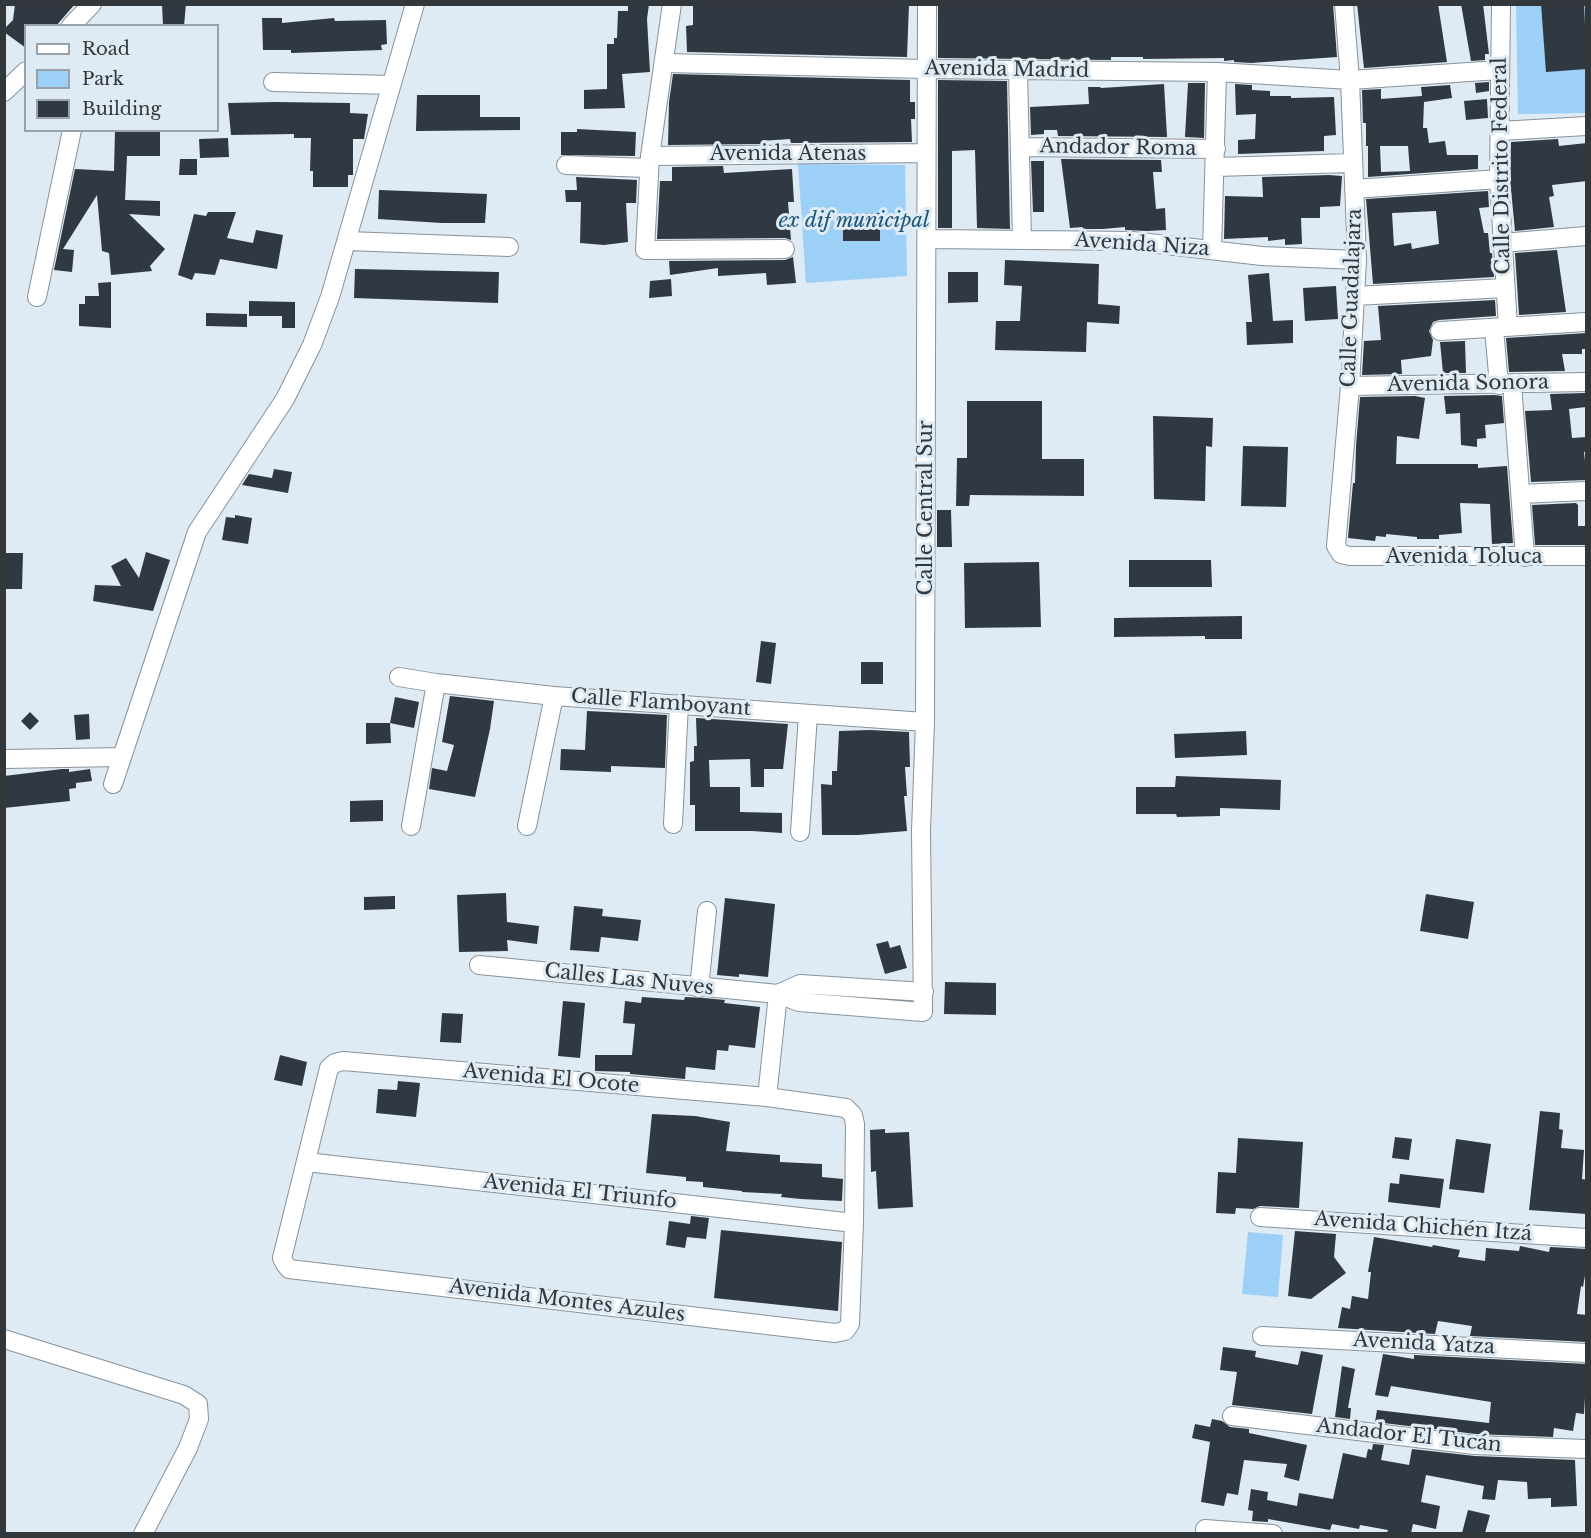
<!DOCTYPE html>
<meta charset="utf-8">
<style>
body{margin:0}
#map{position:relative;width:1591px;height:1538px;overflow:hidden;background:#deeaf4;font-family:"Libre Baskerville",serif}
canvas{display:block}
.frame{position:absolute;inset:0;border:6px solid #32373b;pointer-events:none}
.legend{position:absolute;left:24px;top:24px;width:195px;height:108px;box-sizing:border-box;background:#deeaf4;border:2px solid #99a2aa;margin:0;padding:8px 10px;list-style:none;font-size:18px;color:#32373b}
.legend li{display:flex;align-items:center;gap:12px;height:30px}
.legend b{width:30px;border:2px solid #99a2aa}
</style>
<div id="map">
<canvas width="1591" height="1538"></canvas>
<div class="frame"></div>
<ul class="legend">
<li><b style="height:8px;background:#fff"></b>Road</li>
<li><b style="height:16px;background:#9dd0f7"></b>Park</li>
<li><b style="height:16px;background:#303941"></b>Building</li>
</ul>
</div>
<script>
const ctx = document.querySelector('canvas').getContext('2d');
ctx.lineJoin = 'round';
function fill(path, color) {
  ctx.fillStyle = color;
  ctx.fill(path, 'evenodd');
}
function trace(path, color, width, dash) {
  ctx.strokeStyle = color;
  ctx.lineWidth = width;
  ctx.lineCap = dash ? 'butt' : 'round';
  ctx.setLineDash(dash || []);
  ctx.stroke(path);
}
function label(font, color, halo, rows, align = 'center') {
  ctx.font = font + ' "Libre Baskerville",serif';
  ctx.lineWidth = 6;
  ctx.setLineDash([]);
  ctx.textBaseline = 'middle';
  ctx.strokeStyle = halo;
  ctx.fillStyle = color;
  for (const [text, x, y, turn = 0] of rows) {
    ctx.save();
    ctx.translate(x, y);
    ctx.rotate((+turn || 0) * Math.PI / 180);
    ctx.textAlign = isNaN(turn) ? turn : align;
    if (halo) ctx.strokeText(text, 0, 0);
    ctx.fillText(text, 0, 0);
    ctx.restore();
  }
}
const green = new Path2D(`
 M1516 5H1586V113L1518 114Z
 M798 164 905 165 907 276 806 283Z
 M1248 1232 1283 1235 1278 1297 1242 1294Z`);
const building = new Path2D(`
 M15 4H75L56 26H26V48L4 32V29L13 20Z
 M162 4H186L184 26H163Z
 M628 4H649L647 19 650 72 622 74 625 108 584 109V90L607 89V44H614V38H617L618 11H628Z
 M693 4H909L907 57 687 52 686 26 693 25Z
 M1333 4 1337 57 1251 63 1234 62V60L1224 61V58L1143 59V57H1111V60L938 58V5L940 4Z
 M1357 4H1438L1447 62 1364 68Z
 M1461 4H1483L1489 54H1485V60L1471 61Z
 M1541 4H1584L1587 69 1546 72Z
 M262 18H282V23L334 18 335 21 386 20 387 44 381 45 382 50 291 53V50H263Z
 M673 74 910 80V102H915V119H911L912 142 791 143 790 139 761 141V144L668 145 669 102Z
 M938 80 1007 81 1010 229 977 228 975 150 952 151V228H938Z
 M1489 82V91L1476 93 1475 83Z
 M1188 83H1205L1204 138 1185 137Z
 M1164 84 1167 137 1058 136 1057 130H1044V134L1031 135 1030 107 1089 104 1088 87H1100L1101 88Z
 M1235 84 1252 85V90L1270 91V96H1291V98L1334 97 1336 135 1324 136V151L1238 154V140L1255 139 1256 114 1236 115Z
 M1450 85 1452 98 1424 102 1423 128H1427L1429 143 1445 141 1447 155H1478V169L1368 177V146H1366V123H1363L1362 90 1381 89V99L1422 96 1421 87ZM1380 146H1408L1410 171 1381 172Z
 M417 95H480V117H520V130L416 131Z
 M1487 99 1488 118 1466 120 1464 101Z
 M276 102 350 103V113L368 114 364 139H353V175H348V187H313V171H310L311 138H294V134L231 135 228 103Z
 M577 129 636 132 635 156 561 155V132H577Z
 M115 130H160V156H127L125 200 160 201V216L129 214 165 249 150 266 152 271 111 275 109 253 102 251 97 195 63 249 74 250 72 272 54 270 75 169 114 171Z
 M228 138 229 157 200 158 199 139Z
 M1558 139 1559 146 1587 143V181L1552 185 1554 196 1549 197 1554 227 1515 231 1510 179 1511 142Z
 M180 159H197V175H179Z
 M1061 159 1161 160 1162 172H1153L1156 209 1165 208 1166 230 1147 231 1125 230V227L1103 229H1082L1083 227 1070 228Z
 M1031 161H1044V212H1033Z
 M723 166 724 173 792 169 794 202H788L791 240 785 238 657 239 660 181H672V167Z
 M1329 175 1342 176 1340 206 1320 207V218H1301L1302 244 1285 245V239L1268 241V237L1224 239 1225 196 1263 197 1262 177Z
 M576 177 637 180 636 203H626L628 242 604 245 580 243 581 202H566L565 190H577Z
 M379 190 487 194 485 223H442L378 219Z
 M1488 191 1489 207 1479 208 1484 233H1488L1490 253H1492L1494 277 1373 284 1366 199ZM1436 211 1439 244 1412 249 1411 243 1394 246 1392 213Z
 M208 212H236L227 238 253 243 256 230 283 235 277 269 220 259 215 275 195 273 192 280 178 275 194 214 206 216Z
 M880 213V241H843V214Z
 M1557 250 1566 312 1519 315 1515 253Z
 M793 257 796 283 767 285 766 273 718 276V268L670 275 669 261 785 260Z
 M1005 260 1099 264 1098 304 1120 306 1119 324 1087 322 1086 352 995 350 996 321H1020L1022 286 1004 285Z
 M355 269 499 272 498 303 354 298Z
 M948 272H978V302L948 303Z
 M1269 273 1273 321 1293 320V343L1247 345 1246 322H1252L1248 275Z
 M671 279 672 296 649 298 650 281Z
 M111 282V328L79 326V304H85V296H99L98 283Z
 M1336 286 1338 319 1305 321 1303 288Z
 M1495 300 1496 316 1439 320 1433 322 1429 331 1433 340 1431 356 1401 360 1402 374 1362 375 1364 341 1381 340 1378 306Z
 M249 301 295 302V328H282V316H249Z
 M206 313 247 314V327L206 326Z
 M1587 333V349H1582V354H1562L1565 371 1509 372 1506 338Z
 M1465 341 1466 373H1443L1440 342Z
 M1585 393 1586 407 1569 409 1572 438 1587 437V451L1584 452 1587 480 1531 482 1525 411 1552 410 1550 394Z
 M1494 395 1502 396 1504 423 1485 425 1486 438 1477 439V447L1461 445 1460 413 1446 414 1444 396Z
 M1415 396 1425 398 1419 439 1397 436 1396 464H1478V468L1507 466 1513 543 1492 544 1490 504 1460 503 1462 533 1439 535V539H1417V537L1386 534V537L1376 536 1375 541 1348 538 1353 483H1355L1356 446 1360 397Z
 M967 401H1042V459H1084V496L970 495 969 506H956L957 458H967Z
 M1153 416 1213 418 1212 447 1206 446 1205 501 1154 499Z
 M1243 446 1288 447 1286 507 1241 506Z
 M274 469 292 472 288 493 242 485 249 474 272 478Z
 M1576 503 1578 505V526H1587V545H1535L1532 505Z
 M937 510H951L952 547H937Z
 M235 515 252 518 248 544 222 540 226 517 235 518Z
 M146 552 170 560 153 611 93 601 95 585 121 586 111 566 126 558 139 578Z
 M4 553H23L22 589H4Z
 M1129 560H1211L1212 587H1129Z
 M1039 562 1041 627 965 628 964 563Z
 M1242 616V639H1205V636L1114 637V618Z
 M761 641 776 643 771 684 756 682Z
 M861 662H883V684H861Z
 M450 696 494 701 490 729 475 797 429 789 432 768 447 771 454 745 442 742Z
 M395 697 419 702 414 728 390 723Z
 M587 711 667 715 665 768 611 766V772L560 770 561 749 585 750Z
 M30 712 39 721 30 730 21 721Z
 M89 714 90 739 76 740 74 715Z
 M696 718 788 724 783 769H764V787H751L750 759 709 760 710 787H740V812L782 813V833L752 831H695V805H690V762L694 761V746H697Z
 M366 723H390L391 743 366 744Z
 M870 730 909 732 910 767H905L907 796H904L907 831 858 835H822L821 784 832 785V771H837L839 731Z
 M1246 731 1247 755 1175 758 1174 734Z
 M62 769H69V772L90 769 92 781 76 783V788L69 789 70 801 4 808V776Z
 M1176 776 1281 780 1280 810 1220 808V816L1177 817 1176 814H1136V787H1175Z
 M383 800V821L350 822V801Z
 M506 893 507 922 539 926 537 944 507 940 508 951 459 952 457 895Z
 M1426 894 1474 902 1468 939 1420 931Z
 M395 896V909L364 910V897Z
 M725 898 775 904 768 977 739 974V977L717 975Z
 M574 906 603 909 602 916 641 920 638 941 601 937 599 952 570 950Z
 M888 941 890 948 900 945 907 968 885 974 876 944Z
 M945 982 996 983V1015L944 1014Z
 M642 997 684 1000 685 997 704 998 725 1000 724 1003 760 1007 755 1048 729 1045 728 1051 717 1050 715 1070 686 1067 685 1079 630 1074V1072L595 1071V1055H632L635 1024 623 1023 625 1001 641 1003Z
 M563 1001 585 1003 580 1058 558 1056Z
 M442 1013 463 1014 461 1043 440 1042Z
 M280 1055 307 1062 302 1086 274 1080Z
 M398 1081 420 1083 416 1117 376 1113 378 1089 397 1090Z
 M1540 1111 1560 1113 1559 1129 1563 1130 1561 1148 1584 1150 1582 1179 1587 1180V1214L1529 1210Z
 M652 1114 695 1116 730 1122 726 1151 780 1155V1162L822 1164V1177L843 1179 842 1201 801 1199 781 1197 782 1194 742 1192V1191L703 1187V1182L686 1181V1177L646 1173Z
 M885 1129V1133L909 1132 913 1207 878 1209 876 1171 871 1172 870 1130Z
 M1395 1137 1412 1139 1409 1160 1392 1158Z
 M1238 1138 1303 1142 1299 1208 1260 1206 1253 1209 1236 1208 1235 1214 1216 1213 1218 1172 1236 1173Z
 M1456 1139 1491 1144 1484 1193 1449 1189Z
 M1400 1174 1444 1179 1440 1208 1388 1202 1390 1183 1399 1184Z
 M691 1216 709 1218 706 1239 687 1237 685 1248 666 1245 669 1221 690 1224Z
 M721 1230 842 1242 838 1311 714 1298Z
 M1295 1231 1336 1234 1334 1257 1346 1273 1311 1299 1288 1296Z
 M1374 1237 1432 1247 1433 1245 1460 1250 1458 1257 1485 1261 1486 1248 1519 1251 1520 1246 1549 1252 1550 1247 1587 1249V1264L1583 1287 1581 1286 1577 1314 1587 1315V1342L1470 1336 1472 1326 1438 1321 1435 1334 1338 1328 1342 1307 1350 1309 1352 1296 1368 1299 1371 1272H1368Z
 M1223 1347 1256 1351 1255 1357 1298 1365 1301 1351 1323 1355 1312 1414 1232 1405 1237 1372 1220 1370Z
 M1383 1354 1414 1359V1355L1587 1364 1584 1414 1576 1413 1573 1431 1554 1428 1553 1437 1476 1434 1375 1422 1377 1410 1489 1423 1491 1402 1391 1386 1388 1397 1375 1395Z
 M1342 1366 1355 1369 1348 1408H1351L1350 1419 1335 1417Z
 M1212 1419 1222 1421 1230 1427 1249 1429V1433L1307 1445 1299 1481 1284 1477 1287 1464 1244 1460 1238 1495 1227 1493 1224 1506 1201 1502 1210 1442 1192 1438 1195 1424 1210 1427Z
 M1373 1444 1384 1445 1381 1460 1409 1465 1412 1449 1475 1456 1575 1460 1577 1506 1551 1507V1498L1528 1499 1527 1482 1498 1480 1495 1500 1482 1499 1484 1486 1426 1475 1421 1502 1440 1506 1436 1529 1413 1524 1411 1533H1387L1388 1530 1360 1525 1359 1529 1332 1524 1330 1530 1268 1519V1522L1252 1521 1253 1511 1248 1510 1251 1489 1268 1492 1267 1500 1297 1506 1299 1493 1333 1499 1343 1453 1366 1458 1368 1449 1372 1450Z
 M1468 1510 1490 1515 1485 1533H1462Z`);
const minor = new Path2D(`
 M672 4 650 156 645 250 785 249
 M1344 4 1350 80 1357 260 1350 386 1336 546 1341 554 1350 556H1586
 M1501 4 1499 179 1508 327
 M71 26 92 4
 M665 63 926 69 1217 72 1350 80 1499 70
 M1018 71 1022 240
 M273 82 391 85
 M4 92 26 71
 M1500 131 1586 126
 M1020 147 1216 149
 M650 156 926 153
 M566 165 648 168
 M1215 167 1352 163
 M1354 189 1499 179
 M928 239 1132 241 1262 256 1357 260
 M347 241 509 247
 M1502 243 1586 236
 M1212 250 1217 72
 M1355 296 1505 288
 M37 297 72 130
 M1494 329 1499 385
 M1440 331 1586 322
 M1512 384 1525 557
 M1350 386 1586 382
 M1521 494 1586 491
 M399 677 436 683 554 696 925 722
 M4 759 122 757
 M113 784 197 532 285 399 312 345 330 297 415 4
 M673 824 679 704
 M411 826 436 683
 M527 826 554 696
 M800 832 808 715
 M479 965 778 994 799 1002 923 1012 921 830 925 722 927 4
 M699 988 707 911
 M778 994 800 984 924 992
 M343 1061 767 1097 846 1108 853 1115 855 1124 854 1223 850 1324 845 1331 835 1333 289 1269 285 1264 282 1258 329 1068 335 1063Z
 M767 1097 778 994
 M306 1162 854 1223
 M1260 1217 1586 1238
 M1262 1336 1586 1353
 M4 1339 184 1395 198 1404 199 1419 188 1448 143 1534
 M1232 1416 1475 1445 1586 1449
 M1205 1529 1273 1534`);
const streetNames = [
 ["Avenida Madrid",1007,70,1],
 ["Andador Roma",1118,148,1],
 ["Avenida Atenas",788,154],
 ["Calle Distrito Federal",1502,166,-91],
 ["Avenida Niza",1142,245,4],
 ["Calle Guadalajara",1352,298,-88],
 ["Avenida Sonora",1468,384,-1],
 ["Calle Central Sur",926,508,-90],
 ["Avenida Toluca",1464,557],
 ["Calle Flamboyant",661,703,4],
 ["Calles Las Nuves",629,980,6],
 ["Avenida El Ocote",551,1079,5],
 ["Avenida El Triunfo",580,1192,6],
 ["Avenida Chichén Itzá",1423,1227,4],
 ["Avenida Montes Azules",567,1301,7],
 ["Avenida Yatza",1424,1344,3],
 ["Andador El Tucán",1409,1436,6]
];
const parkNames = [
 ["ex dif municipal",854,221]
];
fill(green, '#9dd0f7');
fill(building, '#303941');
trace(minor, '#87929b', 20);
trace(minor, '#fff', 18);
label('20px', '#32373b', '#deeaf4', streetNames);
label('italic 20px', '#1b557a', '#deeaf4', parkNames);
</script>
